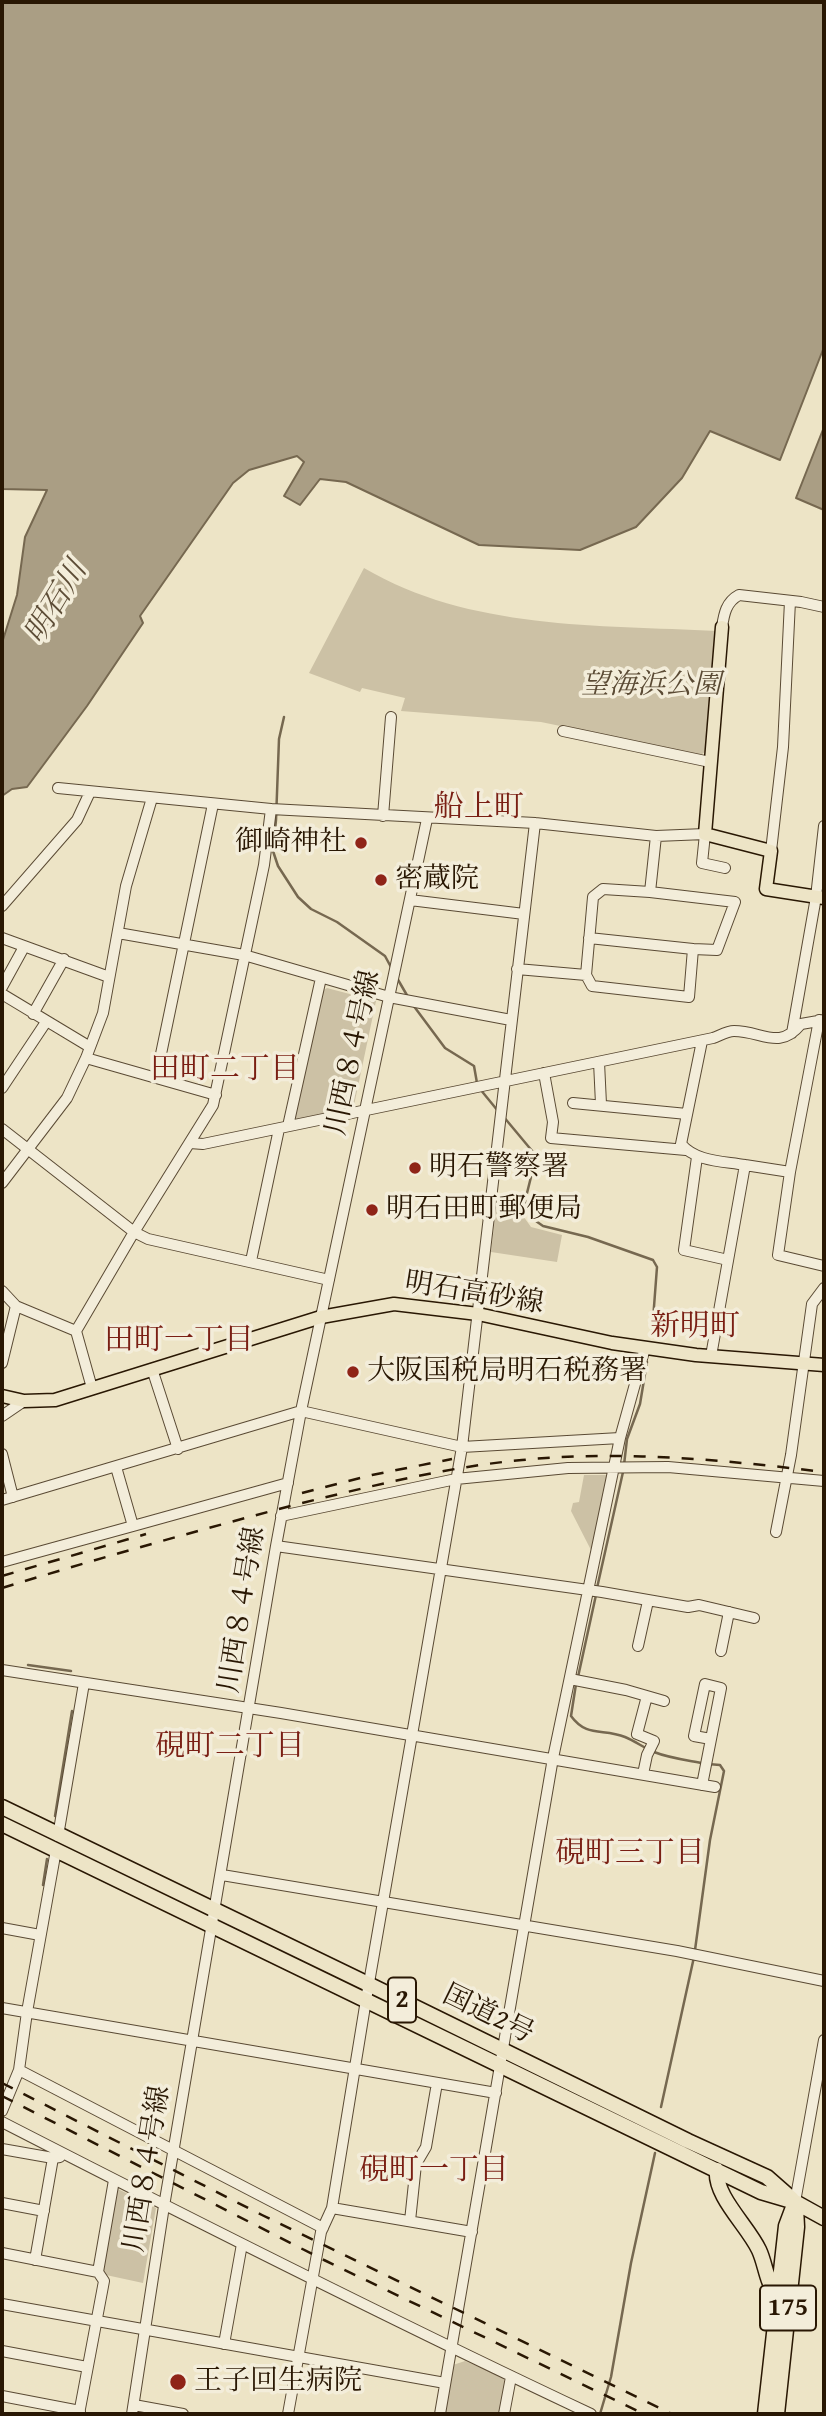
<!DOCTYPE html>
<meta charset="utf-8">
<style>
body{margin:0}
#map{position:relative;width:826px;height:2416px;overflow:hidden;background:#ede4c6;font-family:"Gentium Book Plus",serif}
canvas{display:block}
.frame{position:absolute;inset:0;border:4px solid #291703;pointer-events:none}
</style>
<div id="map">
<canvas width="826" height="2416"></canvas>
<div class="frame"></div>
</div>
<script>
const ctx = document.querySelector('canvas').getContext('2d');
ctx.lineJoin = 'round';
function fill(path, color) {
  ctx.fillStyle = color;
  ctx.fill(path, 'evenodd');
}
function trace(path, color, width, dash) {
  ctx.strokeStyle = color;
  ctx.lineWidth = width;
  ctx.lineCap = dash ? 'butt' : 'round';
  ctx.setLineDash(dash || []);
  ctx.stroke(path);
}
function label(font, color, halo, rows, align = 'center') {
  ctx.font = font + ' "Gentium Book Plus","Noto Serif JP",serif';
  ctx.lineWidth = 7;
  ctx.setLineDash([]);
  ctx.textBaseline = 'middle';
  ctx.strokeStyle = halo;
  ctx.fillStyle = color;
  for (const [text, x, y, turn = 0] of rows) {
    ctx.save();
    ctx.translate(x, y);
    ctx.rotate((+turn || 0) * Math.PI / 180);
    ctx.textAlign = isNaN(turn) ? turn : align;
    if (halo) ctx.strokeText(text, 0, 0);
    ctx.fillText(text, 0, 0);
    ctx.restore();
  }
}
const green = new Path2D(`
 M364 568C469 630 598 625 717 631L707 750 701 755 541 722 401 711 405 698 362 688 360 692 309 673Z
 M327 988 376 1001 353 1110 297 1121 294 1115 322 991Z
 M496 1209 521 1213 531 1227 562 1235 557 1262 491 1252Z
 M584 1475H606L607 1481 592 1552 571 1511 573 1503 579 1502Z
 M118 2189 156 2208 143 2283 106 2275 103 2271Z
 M465 2361 503 2377 505 2382 499 2414H445L453 2365Z`);
const water = new Path2D(`
 M2 2H824V347L780 460 710 431 682 478 636 527 580 550 479 545 346 482 320 479 300 505 284 496 304 462 297 456 249 470 233 483 140 616 143 623 87 706 27 787 12 789 2 796V643L17 595 25 537 47 490 2 489Z
 M824 427V510L796 498Z`);
const stream = new Path2D(`
 M284 717 279 739 276 820 273 851 278 866 298 897 311 909 337 922 385 956 392 969
 M397 978 408 997
 M413 1005 445 1048 474 1066 477 1083
 M480 1089 498 1111
 M503 1116 533 1152 534 1165 525 1201 533 1219 543 1226 588 1237 653 1260 657 1267 652 1333
 M624 1465 627 1439 640 1404 647 1362
 M597 1588 623 1472
 M28 1665 71 1671
 M578 1677 596 1595
 M576 1684 571 1716C587 1738 603 1728 625 1737 635 1741 644 1748 654 1752 669 1758 686 1760 702 1763
 M55 1816 72 1711
 M43 1885 47 1859
 M695 1950 710 1840 724 1771 720 1765 708 1764
 M661 2107 694 1957
 M600 2414 611 2377 631 2263 655 2153`);
const minor = new Path2D(`
 M722 627C724 614 726 602 739 595L801 602 824 607
 M563 731 710 762
 M58 788 271 809 535 823 656 836 705 834 702 863 725 868
 M383 816 391 717
 M771 851 783 747 790 601
 M410 900 524 914
 M2 906 77 820 90 792
 M118 933 244 955 389 997 511 1020
 M2 938 109 977
 M589 938 693 949
 M517 969 586 975 592 986 689 997 693 949 717 950 735 902 650 892 656 836
 M586 975 593 897 603 889 650 892
 M2 987 24 947
 M2 994 90 1047
 M33 1014 64 959
 M792 1033 816 897 824 826
 M702 1041 681 1144C696 1162 723 1161 745 1165
 M86 1058 216 1095
 M599 1062 601 1104
 M544 1073 553 1122 551 1138 686 1150
 M156 1078 213 804
 M2 1088 46 1022
 M573 1103 687 1114
 M288 1126 321 978
 M2 1129 134 1232 148 1239 329 1280
 M190 1143 203 1144 713 1038C719 1036 727 1031 734 1031 762 1031 779 1051 801 1024L824 1020
 M697 1157 684 1250 728 1260
 M790 1172 778 1255 824 1266
 M2 1183 67 1098 86 1058 103 1013 126 886 152 798
 M251 1261 279 1129
 M2 1291 16 1306 76 1331
 M711 1356 745 1165 790 1172 819 1020
 M2 1363 16 1306
 M152 1369 178 1449
 M92 1388 76 1331 134 1232 213 1105 264 865 271 809
 M2 1416 24 1401
 M2 1454 13 1497
 M116 1467 133 1526 288 1483
 M2 1500 301 1411 462 1447 620 1438 645 1348
 M281 1516 456 1479 568 1468 668 1467 824 1481
 M776 1532 791 1455 812 1304 824 1288
 M276 1546 602 1592 688 1607 699 1605 754 1618
 M2 1562 133 1526
 M638 1646 648 1601
 M721 1651 729 1612
 M2 1670 281 1713 715 1787
 M570 1679 626 1690 664 1701
 M643 1774 647 1755 654 1741 637 1734 647 1696
 M702 1785 721 1688 705 1684 694 1736 711 1739
 M58 1836 84 1683
 M222 1875 677 1951 824 1981
 M2 1928 40 1935
 M2 2008 496 2093
 M19 2070 323 2228
 M2 2111 19 2070 27 2012 56 1850
 M2 2122C197 2222 393 2321 591 2414
 M2 2149 53 2158 60 2157
 M795 2202 824 2040
 M2 2203 44 2211
 M332 2208 472 2232
 M410 2221 416 2164 426 2147 437 2083
 M2 2253 98 2272
 M35 2260 53 2158
 M2 2304 445 2383
 M224 2344 242 2244
 M2 2351 87 2367
 M2 2396 80 2411
 M134 2405 183 2414
 M79 2414 104 2281 98 2272 114 2180
 M132 2414 164 2206 276 1546 301 1411 427 819
 M288 2414 321 2232 332 2208 366 2000 462 1447 535 823
 M440 2414 553 1758 620 1438
 M504 2414 511 2377`);
const major = new Path2D(`
 M722 627 705 834 771 851 766 889 824 898
 M2 1396 24 1401 55 1400 321 1317 394 1304 478 1314 612 1343 696 1355 824 1365`);
const highway = new Path2D(`
 M2 1807 368 1984 688 2141 767 2177 792 2199
 M2 1824 761 2192 795 2202 824 2218
 M717 2170C714 2196 748 2226 759 2250 766 2265 766 2282 777 2295
 M765 2414 786 2226 795 2202
 M777 2414 797 2227 796 2207`);
const rail = new Path2D(`
 M302 1493 372 1475 452 1459
 M2 1576 146 1534
 M2 1588C100 1558 199 1530 298 1504 372 1486 446 1467 522 1460 623 1450 724 1460 824 1472
 M2 2083 262 2215 672 2414
 M2 2096 324 2260 644 2414`);
const markers = [
 [361,843,7,"#8f2418"],
 [381,880,7,"#8f2418"],
 [415,1168,7,"#8f2418"],
 [372,1210,7,"#8f2418"],
 [353,1372,7,"#8f2418"],
 [178,2382,9,"#8f2418"]
];
const shields = [
 [402,2000,28],
 [788,2308,56]
];
const shieldNames = [
 ["2",402,2000],
 ["175",788,2308]
];
const parkNames = [
 ["望海浜公園",651,686]
];
const poiNames = [
 ["御崎神社",347,843,"right"],
 ["密蔵院",395,880],
 ["明石警察署",429,1168],
 ["明石田町郵便局",386,1210],
 ["大阪国税局明石税務署",367,1372],
 ["王子回生病院",194,2382]
];
const streetNames = [
 ["川西８４号線",354,1053,-78],
 ["明石高砂線",474,1294,9],
 ["川西８４号線",243,1610,-81],
 ["国道2号",488,2015,26],
 ["川西８４号線",148,2169,-81]
];
const waterNames = [
 ["明石川",57,603,-59]
];
const neighbourhoodNames = [
 ["船上町",479,808],
 ["田町二丁目",225,1070],
 ["新明町",695,1327],
 ["田町一丁目",179,1341],
 ["硯町二丁目",230,1747],
 ["硯町三丁目",630,1854],
 ["硯町一丁目",434,2171]
];
fill(green, '#ccc1a5');
fill(water, '#aa9e84');
trace(water, '#766850', 2);
trace(stream, '#766850', 2.5);
trace(minor, '#5a4a34', 12);
trace(major, '#291703', 15);
trace(highway, '#291703', 17);
trace(minor, '#f3edda', 10);
trace(major, '#ede4c6', 12);
trace(highway, '#ede4c6', 14);
trace(rail, '#291703', 2.5, [12, 12]);
for (const [x, y, r, color] of markers) {
  const dot = new Path2D();
  dot.arc(x, y, r, 0, 2 * Math.PI);
  ctx.fillStyle = color;
  ctx.fill(dot);
  trace(dot, '#f3edda', 2.5);
}
for (const [x, y, w] of shields) {
  const box = new Path2D();
  box.roundRect(x - w / 2, y - 22.5, w, 45, 5);
  ctx.fillStyle = '#f3edda';
  ctx.fill(box);
  trace(box, '#291703', 2);
}
label('bold 26px', '#291703', null, shieldNames);
label('italic 28px', '#5a4a34', '#f3edda', parkNames);
label('28px', '#291703', '#f3edda', poiNames, 'left');
label('28px', '#291703', '#f3edda', streetNames);
label('italic 30px', '#5d4d37', '#f3edda', waterNames);
label('30px', '#7a1f14', '#f3edda', neighbourhoodNames);
</script>
